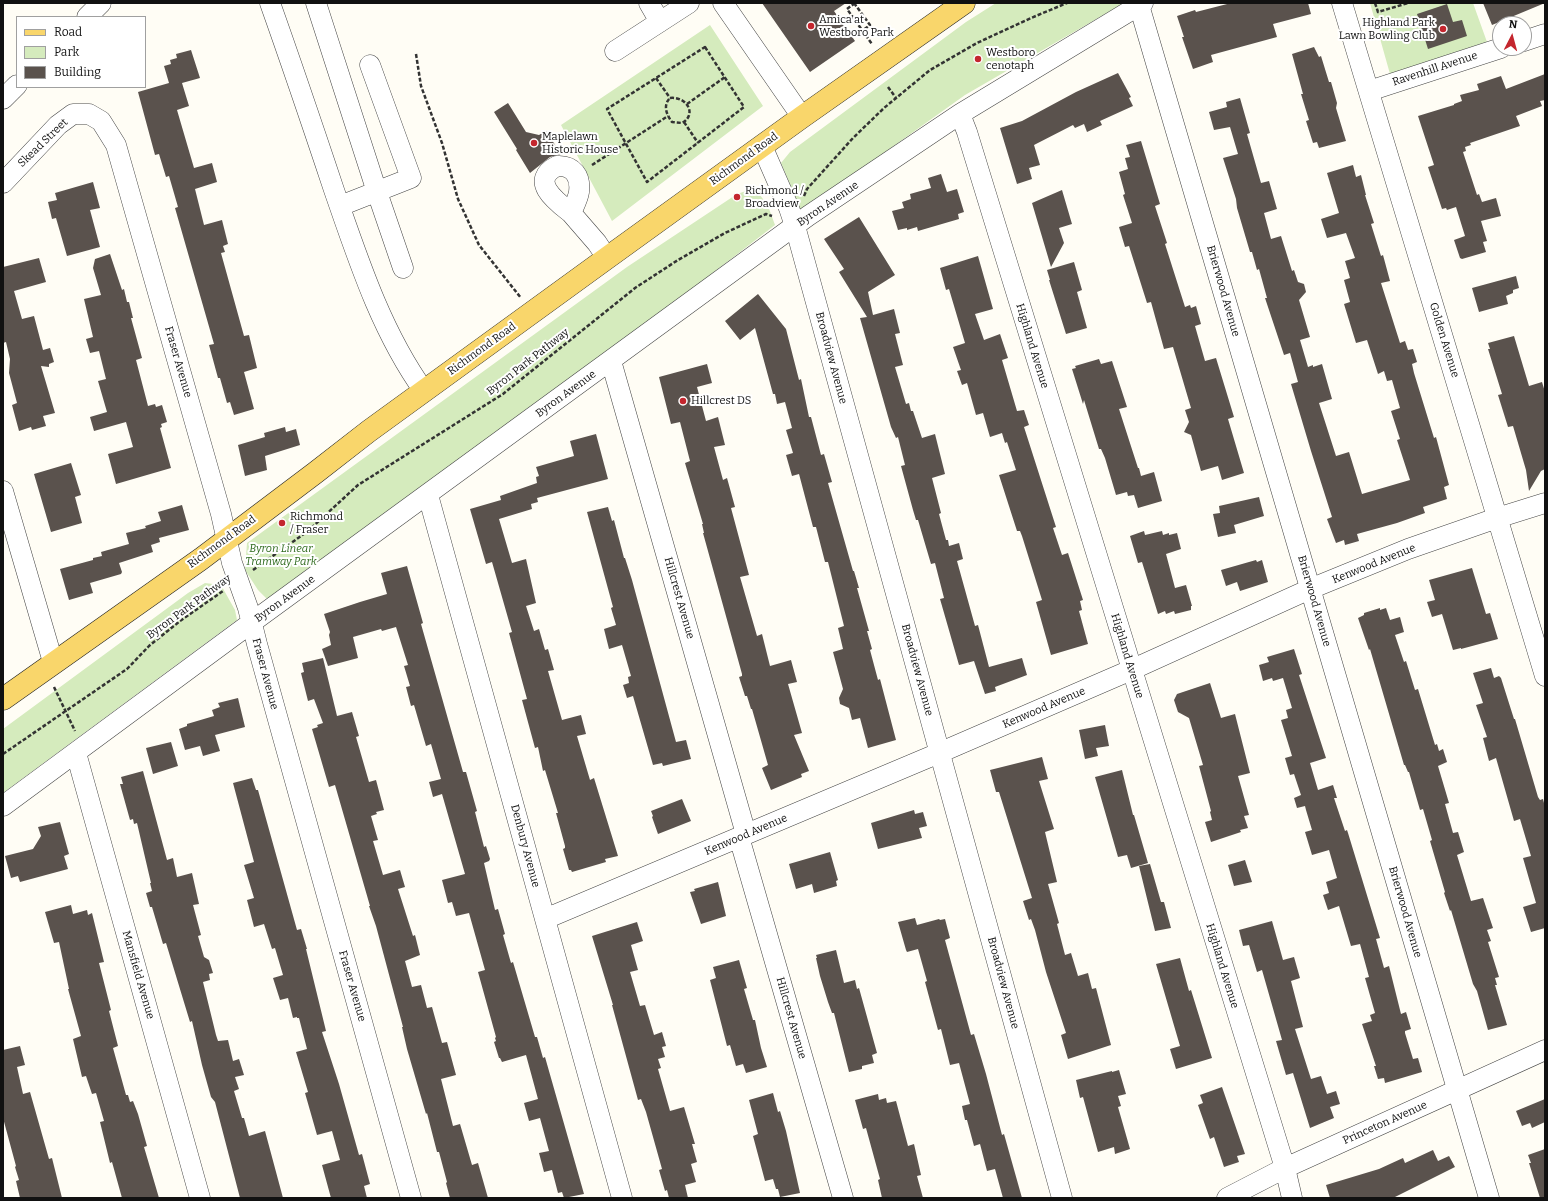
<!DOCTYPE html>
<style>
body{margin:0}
#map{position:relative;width:1548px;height:1201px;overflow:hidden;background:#fffdf5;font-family:Bitter,serif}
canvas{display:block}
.frame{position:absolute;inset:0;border:4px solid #111;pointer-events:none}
.legend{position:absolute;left:16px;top:16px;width:130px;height:72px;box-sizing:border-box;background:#fff;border:1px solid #a0a0a0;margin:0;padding:5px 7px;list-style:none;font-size:12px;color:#111}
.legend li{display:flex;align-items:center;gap:8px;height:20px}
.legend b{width:20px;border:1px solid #a0a0a0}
.north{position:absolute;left:1492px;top:16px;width:40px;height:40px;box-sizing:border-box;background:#fff;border:1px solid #a0a0a0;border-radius:50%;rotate:6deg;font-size:11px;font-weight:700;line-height:16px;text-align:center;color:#111}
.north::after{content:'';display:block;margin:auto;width:14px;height:18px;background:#c4262e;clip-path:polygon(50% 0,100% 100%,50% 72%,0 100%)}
</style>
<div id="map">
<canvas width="1548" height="1201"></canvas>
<div class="frame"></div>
<ul class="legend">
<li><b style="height:5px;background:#f9d66b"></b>Road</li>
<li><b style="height:11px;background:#d5ebbd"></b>Park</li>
<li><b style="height:11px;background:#5a524d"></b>Building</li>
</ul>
<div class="north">N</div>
</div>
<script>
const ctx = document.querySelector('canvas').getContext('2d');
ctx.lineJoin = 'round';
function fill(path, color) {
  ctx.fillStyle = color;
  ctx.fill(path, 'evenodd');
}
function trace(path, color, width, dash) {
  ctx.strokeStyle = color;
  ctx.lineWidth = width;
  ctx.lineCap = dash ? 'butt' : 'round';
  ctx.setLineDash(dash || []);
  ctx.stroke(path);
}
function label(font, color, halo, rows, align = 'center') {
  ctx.font = font + ' Bitter,serif';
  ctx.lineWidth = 4;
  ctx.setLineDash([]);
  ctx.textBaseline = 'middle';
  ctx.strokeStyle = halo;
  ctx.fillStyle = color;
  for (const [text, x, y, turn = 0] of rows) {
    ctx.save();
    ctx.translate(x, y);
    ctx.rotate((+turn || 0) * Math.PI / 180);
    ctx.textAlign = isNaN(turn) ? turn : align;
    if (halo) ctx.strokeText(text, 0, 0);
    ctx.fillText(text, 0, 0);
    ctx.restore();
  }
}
const green = new Path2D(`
 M996 3H1124L965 95 800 213 792 189 781 163 790 152 966 22Z
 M1370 3H1473L1487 42 1390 74Z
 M710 25 763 106 612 221 561 125Z
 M755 188 768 206 775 225 614 349 269 601 258 590 245 570 247 543 627 267 737 194Z
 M205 583 221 585 235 610 237 620 3 793V729L188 593Z`);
const building = new Path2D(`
 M762 3H846L834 11 855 41 810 72Z
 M1231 3H1308L1311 14 1273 24 1277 37 1211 55 1213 62 1193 69 1182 37H1184L1177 16 1195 10 1196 12Z
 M1483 3H1545L1492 25Z
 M1447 4 1453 22 1462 20 1467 36 1428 49 1417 14Z
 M1314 47 1319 57 1321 56 1329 82H1331L1337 103 1336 108 1346 141 1319 148 1317 142 1313 143 1306 121 1309 120 1301 94H1303L1292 54Z
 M191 50 200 78 182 83 189 106 177 110 194 168 212 163 217 182 195 189 204 225 222 220 228 244 223 246 225 252 221 253 244 336 249 335 257 368 244 372 254 409 234 415 230 402 227 403 220 378H218L209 345 214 344 175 208 178 207 169 176 166 177 159 154 155 155 138 92 169 83 164 66 171 64 170 60 177 58 176 54Z
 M1118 73 1131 97 1129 98 1133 106 1100 121 1102 125 1087 132 1084 124 1075 128 1073 125 1034 145 1040 165 1029 168 1032 179 1017 184 1000 128 1022 121 1076 92Z
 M1545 74V100L1540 101 1542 106 1516 116 1520 126 1470 143 1471 145 1465 147 1466 151 1463 152 1477 195 1479 194 1482 202 1496 198 1501 216 1481 221 1487 241 1483 242 1486 252 1462 259 1460 258 1454 240 1465 236 1456 207 1447 210 1446 208 1442 209 1428 167 1434 165 1418 116 1454 105V104L1462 101 1460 95 1479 90 1477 84 1501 76 1506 89Z
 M1240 98 1250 133 1247 134 1261 183 1269 181 1277 209 1264 213 1271 239 1281 236 1292 271 1294 270 1298 282 1304 284 1306 292 1299 300 1310 337 1300 340 1308 367 1313 365V367L1322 364 1332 399 1319 403 1336 456 1349 452 1362 494 1410 480 1397 440 1400 439 1391 411 1400 408 1392 380 1387 381 1384 371 1378 374 1367 340 1356 343 1344 304 1350 302 1344 280 1350 278 1345 261 1355 258 1346 233 1327 238 1321 219 1339 213 1327 173 1353 165 1356 177 1361 175 1366 195H1365L1374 223 1371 224 1381 256 1383 255 1390 281 1381 283 1400 343 1405 341 1408 350 1413 349 1417 362 1412 364 1414 373 1434 438 1436 437 1449 485 1444 487 1447 499 1423 507 1425 513 1397 523 1357 534 1359 541 1345 545 1344 540 1336 543 1327 519 1332 517 1311 451 1291 384 1298 382 1290 353 1284 355 1265 298H1267L1259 269 1257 270 1252 252H1250L1237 208 1236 199 1223 158 1238 154 1230 127 1214 130 1209 112 1227 107 1226 102Z
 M508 103 526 132 539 135 546 131 561 154 550 157 530 173 516 150 517 149 494 112Z
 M1141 141 1160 204 1155 206 1167 243 1165 244 1185 307 1190 305 1191 308 1196 306 1201 324 1195 326 1205 361 1216 358 1234 417 1228 419 1244 473 1222 480 1218 466 1201 471 1191 435 1184 432 1189 422 1185 410 1191 408 1173 347 1164 349 1151 302 1147 303 1129 246 1125 247 1119 227 1132 223 1123 195 1125 194 1119 172 1128 169 1125 158 1130 157 1126 145Z
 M941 174 947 192 957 189 964 212 958 214 959 219 918 231 917 227 907 230V228L898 230 892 211 904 208 902 202 911 199 910 194 931 188 928 178Z
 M93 182 100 208 90 210 100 247 67 256 56 218 52 219 48 202 57 200 55 193Z
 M1062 190 1072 224 1059 228 1064 243 1051 267 1032 203Z
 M859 217 895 275 868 292 873 315 894 309 900 333 895 334 903 365 895 367 906 404 909 403 911 411H913L922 438 935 434 945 474 932 478 941 513 939 514 946 540H948L949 546 959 543 963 559 957 561 975 626 978 625 989 667 1022 658 1027 675 995 687 996 691 985 694 974 661 959 665 940 599 944 598 935 563 931 564 918 520H916L913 510 901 466 905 465 898 437 896 438 891 427 860 318 867 317 839 272 844 269 824 239Z
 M110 254 122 290 124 289 127 302H129L133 318H131L142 358 136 360 148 406 155 404 156 407 162 405 167 422 161 424 162 427 160 428 171 468 116 484 108 454 133 447 126 422 94 431 90 417 107 412 98 381 106 379 99 351 90 353 86 339 93 337 84 299 101 295 93 268 95 259Z
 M978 256 993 309 975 314 984 340 1000 334 1008 358 1002 360 1017 411 1024 410 1029 425 1024 427 1056 527 1053 528 1062 555 1068 553 1083 600 1080 601 1082 610 1079 611 1088 644 1051 655 1036 602 1042 600 1022 536 1020 531H1017L999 475 1016 470 1007 442 1005 443 1002 433 990 437 983 413 976 415 967 383 962 385 957 371 961 370 953 347 965 343 949 289 946 290 940 268Z
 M39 258 46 282 14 291 22 319 34 316 43 350 50 348 54 362 49 364V367L41 366 55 413 43 416 46 426 32 430 31 427 19 431 12 405 17 403 9 373 10 359 6 342 3 343V267Z
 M1074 262 1082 290 1077 292 1087 328 1066 334 1049 280H1050L1047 270Z
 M1516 276 1519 288 1513 290V293L1506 296 1508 304 1479 312 1472 288Z
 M758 294 786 329 799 380 801 379 809 417H811L821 455 824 454 832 482 828 483 853 571H854L859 588H857L869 631H867L872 649 870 650 878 680 880 679 896 740 868 748 860 718 852 720 849 708 840 704 839 698 843 689 833 652 843 649 838 628 844 626 828 562H825L816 527H813L799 474 792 476 786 455 793 453 786 430 792 428 785 402 777 404 775 394H773L755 328 740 340 725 321Z
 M1514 336 1529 386 1542 382 1545 392V469L1541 471 1529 491 1526 470 1513 426 1508 427 1498 395 1502 394 1488 349H1490L1488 343Z
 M1099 359 1101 364 1112 361 1127 407 1119 409 1138 468H1139L1141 476 1154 472 1162 501 1138 508 1134 495 1128 496 1127 492 1116 495 1105 458 1101 449H1099L1084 400 1083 404 1072 369 1076 368 1075 366Z
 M707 364 712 383 697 387 706 421 718 417 725 445 714 447 723 480 727 478 735 507 731 508 749 575 740 577 757 636 762 634 770 666 791 660 797 682 788 684 802 733 794 735 809 771 801 774 802 777 771 790 762 768 768 765 752 709H751L747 696H745L739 677 742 676V674L703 533H704L702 524H703L685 463 690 461 680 422 671 424 659 377Z
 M285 427 286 432 296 429 300 445 265 456 267 470 245 476 238 445 265 437 264 433Z
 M596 434 608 479 537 498 538 502 531 504 532 509 499 519 512 563 526 559 536 603 526 606 534 631 539 629 545 650 548 649 554 670 548 671 562 720 581 715 586 734 577 736 590 780 594 778 618 856 605 859 606 862 572 872 571 870H569L563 849 565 848V846L556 813H558L545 770 543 771 538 747 535 748 522 700 527 699 509 633 512 632 492 562 486 564 470 509 501 500 500 496 537 483 536 477 539 476 536 467 574 456 570 441Z
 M71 463 81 495 75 497 82 523 51 532 34 474Z
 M1259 497 1264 516 1234 525 1236 533 1218 537 1213 514 1220 513 1219 506Z
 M182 505 189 530 159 538 160 542 151 545 153 552 119 563 122 572 121 574 90 583 93 593 69 600 60 569 93 560V558L102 556 101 552 129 544 126 533 146 528 145 526 161 521 158 512Z
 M608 507 612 521 614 520 624 558H625L632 580 676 742 686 740 691 759 663 766 662 763 653 765 633 696 627 698 623 685 629 683 628 677 631 676 622 645 609 649 604 629 616 625 611 608 613 607 587 512Z
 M1144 531 1145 535 1162 531 1163 535 1169 533V535L1177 533 1181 549 1166 554 1175 588 1186 585 1192 606H1191V610L1175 614 1174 611 1166 614 1165 611 1158 614 1142 562 1138 563 1130 536Z
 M1256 560 1257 562 1262 560 1268 582 1240 591 1237 582 1226 586 1221 570Z
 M407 566 423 623 421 624 463 772H466L477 811 475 812 484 847 486 846 490 859 489 861 484 863 495 910 498 909 505 934 503 935 511 963 513 962 535 1037H537L543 1058 545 1057 584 1194 564 1198 562 1192 558 1193 552 1170 544 1172 539 1153 549 1151 540 1118 529 1121 524 1103 538 1099 526 1055 502 1062 500 1058H499L494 1042 496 1041 495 1038 496 1037 478 972 485 970 469 913 456 916 452 902 448 903 442 880 465 874 442 794 433 797 429 782 441 779 431 744 426 746 414 705 411 706 406 687 410 686 404 666 408 665 396 627 382 631 381 629 353 637 358 658 328 666 322 649 331 645 329 635 330 632 324 614 360 602 387 594 381 573Z
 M1472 568 1486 614 1490 613 1498 639 1461 649V648L1453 650 1442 614 1432 617 1427 602 1435 600 1429 580Z
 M1380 608V610L1386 608 1390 620 1400 617 1404 632 1395 635 1404 662 1406 661 1415 690 1418 689 1435 745 1437 744 1439 751 1443 749 1447 762 1438 766 1449 803 1445 804 1453 833 1458 832 1464 852 1457 855 1471 901 1483 898 1493 928 1487 930 1491 941 1488 942 1499 977 1495 978 1497 985H1495L1507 1025 1488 1030 1477 991 1473 984 1451 910 1450 911 1444 893 1445 892 1430 841 1432 840 1423 809 1420 810 1409 772H1408L1405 765H1404L1370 649 1369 650 1358 618 1364 615V613Z
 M1294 649 1302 674 1299 675 1326 758 1310 763 1318 790 1333 785 1337 798H1334L1345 831 1347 830 1348 833 1380 938 1376 939 1384 968 1389 966 1401 1014 1406 1012 1411 1029 1405 1031V1033L1413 1059 1418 1058 1422 1072 1385 1083 1384 1078 1378 1079 1374 1066H1376L1362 1024 1372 1021 1370 1015 1375 1013 1365 978 1369 977 1360 944 1351 946 1339 906 1328 910 1323 895 1329 893 1326 882 1337 878 1329 850 1312 855 1305 832 1312 830 1306 810 1305 806 1297 808 1294 798 1301 795 1294 774 1290 775 1285 758 1292 756 1281 720 1288 718 1286 710 1292 708 1283 678 1273 681 1272 678 1263 681 1259 665 1269 662 1267 657Z
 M323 658 337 716 352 712 359 736 356 737 369 782 376 780 384 810 376 812 377 814 371 816 378 840 373 841 383 875 400 870 405 887 398 889 413 936 415 935 420 955 405 961 412 987 421 985 427 1008 432 1007 442 1043 447 1042 456 1075 441 1079 453 1126 460 1124 472 1165 478 1163 488 1198H450L446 1183 447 1182 439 1152H437L427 1113 426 1114 407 1049 402 1027H403L376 926 369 906H370L335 785 329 787 312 729 318 727 317 725 323 723 314 699 308 701 301 673 304 672 302 663Z
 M1491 668 1494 678 1499 676 1501 678 1514 719H1515L1538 797 1540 800 1543 799 1545 807V928L1531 932 1523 907 1536 903 1523 858 1531 856 1520 819 1514 821 1496 758 1489 761 1483 738 1487 737 1476 705 1483 703 1473 673Z
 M1210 683 1221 718 1235 714 1250 773 1238 776 1249 815 1244 816 1248 828 1240 830 1241 832 1211 842 1205 822 1212 820 1210 812 1211 811 1199 766 1203 765 1189 718 1178 712 1174 700 1177 694Z
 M238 698 245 727 215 735 220 751 203 756 200 746 185 750 179 729 187 726V724L214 716 212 710 220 707 218 703Z
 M1105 725 1109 746 1096 748 1098 756 1085 759 1079 730Z
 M171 742 178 766 153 774 146 748Z
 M1042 757 1048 779 1039 781 1054 829 1045 832 1057 882 1048 884 1059 923 1057 924 1065 955 1071 953 1078 976 1088 973 1092 989 1096 988 1111 1045 1068 1059 1061 1035 1066 1033 1046 972 1035 930 1031 919 1029 920 1023 901 1032 898 999 792H996L990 770Z
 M1122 770 1133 815H1134L1148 863 1131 868 1127 855 1118 857 1095 777Z
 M143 771 167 860 173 858 177 877 192 873 199 904 193 905 201 935 198 936 204 957 209 960 213 973 209 974 210 980 203 982 216 1035 218 1041 228 1040 233 1061 239 1059 244 1075 235 1077 239 1089 234 1091 242 1118H244L249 1136 265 1131 283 1198H240L215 1102 211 1097 202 1065 192 1021 190 1022 166 943 163 944 152 907H150L146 893 152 891 150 883H151L137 823 134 824 133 819 130 820 120 784H123L121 777Z
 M252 778 256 790H258L297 930 301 929 307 949H306L326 1031 322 1032 339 1084 359 1155 362 1154 370 1184 364 1186 367 1198H331L322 1165 340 1160 332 1131 317 1135 305 1093 308 1092 296 1052 307 1049 299 1018H297V1017L293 1018 288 998 280 1000 273 978 283 975 275 948 272 949 264 924 254 927 247 900 254 898 244 865 254 862 233 783Z
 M682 799 691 821 658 834 652 817 653 816 651 811Z
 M914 810 915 814 923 812 927 826 919 828 922 838 878 849 871 823Z
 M60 822 69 854 64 856 68 869 20 882 18 876 11 878 5 856 33 849 41 836 38 827Z
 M830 852 838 880 836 881 837 886 814 893 812 884 796 889 789 864Z
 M1245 860 1252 882 1234 886 1228 865Z
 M1150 864 1161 902H1164L1171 928 1155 931 1139 866Z
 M718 882 726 916 701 924 690 892 695 891 694 889Z
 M71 905 73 914 87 910 88 915 92 913 104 962 99 963 111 1010 109 1011 118 1046 113 1048 126 1095H128L130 1102 133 1101 138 1114 147 1146 144 1147 159 1198H122L112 1162 110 1163 100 1122 104 1121 96 1093 92 1094 86 1076 82 1077 73 1039 81 1036 68 989H69L59 942 54 943 45 912Z
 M915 918 917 925 939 919 940 920 945 919 950 938 945 940 971 1035 974 1034 986 1074 1002 1135 1004 1134 1022 1198H1003L995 1169 987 1171 980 1144 974 1146 967 1120H965L962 1106 970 1104 959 1063 950 1065 941 1029 938 1030 925 982 927 981 918 949 907 952 906 950 898 922Z
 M1272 921 1283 960 1294 957 1300 978 1291 981 1303 1027 1295 1029 1311 1079 1321 1076 1327 1094 1336 1091 1340 1104 1330 1107 1334 1118 1310 1128 1293 1073 1286 1075 1276 1041 1282 1040 1262 970 1257 972 1249 945 1243 946 1239 930Z
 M637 922 643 941 631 945 638 970 630 972 640 1006 645 1005 654 1035 662 1032 666 1046 662 1047 665 1057 658 1059 661 1068 658 1069 670 1111 684 1107 695 1144H692L697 1162 691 1164 696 1182 685 1185 688 1198H669L667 1190 665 1191 659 1170 662 1169 646 1112 641 1099 638 1100 612 1005H613L592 936Z
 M836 950 844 983 855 980 857 989 859 988 877 1053 872 1055 874 1063 862 1066V1069L849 1072 834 1013H832L828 1002 820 976 816 958H817L816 955Z
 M1180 958 1189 991 1191 990 1212 1058 1176 1069 1170 1049 1180 1046 1156 964Z
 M739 960 747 988 744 989 753 1020H755L761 1048 767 1067 746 1073 743 1064 736 1066 730 1045 727 1046 710 980 716 978 713 967Z
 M20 1046 25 1065 17 1067 23 1094 30 1092 49 1159 52 1158 62 1198H20L16 1181 19 1180 15 1167 16 1166 3 1118V1050Z
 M1119 1070 1126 1094 1118 1096 1121 1106 1118 1107 1130 1149 1115 1154 1114 1147 1098 1152 1083 1097 1080 1098 1076 1080 1112 1071V1072Z
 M1222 1087 1245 1154 1237 1156 1239 1162 1224 1167 1214 1137 1210 1139 1198 1105 1203 1103 1200 1095Z
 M773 1093 778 1112 780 1111 786 1131 800 1193 780 1197 778 1189H776L773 1179 765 1181 753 1136 758 1134 749 1100Z
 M878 1094 879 1100 886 1098 887 1103 896 1101 908 1146 914 1144 921 1175 917 1176 923 1198H882L878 1180 880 1179 866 1128 863 1129 855 1100Z
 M1545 1099V1122L1532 1128 1530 1123 1522 1126 1516 1111Z
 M1545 1149V1198H1540L1529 1163H1531L1528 1155Z
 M1433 1150 1438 1161 1449 1156 1455 1167 1393 1198H1330L1326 1185 1379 1169 1403 1158 1405 1163Z`);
const path = new Path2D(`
 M854 3 870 25 862 31
 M855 3 847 9 872 44
 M1375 3 1378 12 1408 3
 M705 47 744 107 647 182 607 109Z
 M416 54 421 86 442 143 458 199 479 245 521 298
 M656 78 670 98
 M888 87 896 98
 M670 98C686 96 698 114 682 123L672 122C666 114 663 105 670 98Z
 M687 104 725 77
 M684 122 698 143
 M592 165 668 116
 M804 196 807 189 853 138 884 108 930 70 977 43 1031 18 1067 3
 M253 570 308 531 358 485 503 394 635 288 678 260 725 233 766 214 772 216
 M54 687 75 731
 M3 754 127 669 149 646 180 621 223 591`);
const minor = new Path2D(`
 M270 3C292 65 313 127 334 190 358 259 381 331 424 391
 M316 3 377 192 403 268
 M649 3 660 22
 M723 3 802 117
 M1342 3 1545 676
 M1139 5 1489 1198
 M87 17 101 3
 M1524 41 1545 34
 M615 51 689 3
 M1369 91 1501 48
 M3 99 17 85
 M960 114 967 132 1285 1168 1292 1198
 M762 146 789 208 795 226 1062 1198
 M557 166C573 165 581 176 579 192 578 199 574 206 571 213 557 202 528 181 557 166Z
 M3 183 58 125 73 114H89L101 121 116 145 221 514 232 563 248 608 257 644 411 1198
 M340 206 411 178 370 65
 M571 213 597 243 607 258
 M611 361 746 834
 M3 491 53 662
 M428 495 622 1198
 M76 753 200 1198
 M3 806 251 623 808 216 960 114 1143 3
 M739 837 843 1198
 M545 919 939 753 1131 670 1310 589 1408 549 1497 518 1545 503
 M1227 1198 1285 1168 1545 1050`);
const major = new Path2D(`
 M3 699 201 559 315 473 369 431 607 258 802 117 964 3`);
const markers = [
 [811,26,4,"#c4262e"],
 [1443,29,4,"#c4262e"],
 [978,59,4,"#c4262e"],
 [534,143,4,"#c4262e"],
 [737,197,4,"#c4262e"],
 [683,401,4,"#c4262e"],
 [282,523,4,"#c4262e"]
];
const poiNames = [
 ["Amica at",819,20],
 ["Westboro Park",819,33],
 ["Highland Park",1435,23,"right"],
 ["Lawn Bowling Club",1435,36,"right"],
 ["Westboro",986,53],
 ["cenotaph",986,66],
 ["Maplelawn",542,137],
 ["Historic House",542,150],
 ["Richmond /",745,191],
 ["Broadview",745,204],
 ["Hillcrest DS",691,401],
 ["Richmond",290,517],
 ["/ Fraser",290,530]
];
const streetNames = [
 ["Ravenhill Avenue",1435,69,-18],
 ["Skead Street",43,143,-44],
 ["Richmond Road",744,159,-36],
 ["Byron Avenue",828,204,-34],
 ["Brierwood Avenue",1223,291,74],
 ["Golden Avenue",1444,340,73],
 ["Highland Avenue",1032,346,73],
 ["Richmond Road",482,349,-36],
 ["Broadview Avenue",831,358,75],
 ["Fraser Avenue",178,362,74],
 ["Byron Park Pathway",528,362,-38],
 ["Byron Avenue",566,394,-36],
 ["Richmond Road",222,542,-36],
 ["Kenwood Avenue",1374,564,-22],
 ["Hillcrest Avenue",679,598,74],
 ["Byron Avenue",285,599,-36],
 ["Brierwood Avenue",1314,601,74],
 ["Byron Park Pathway",189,607,-36],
 ["Highland Avenue",1127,656,73],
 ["Broadview Avenue",917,670,75],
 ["Fraser Avenue",265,674,75],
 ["Kenwood Avenue",1044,708,-23],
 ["Kenwood Avenue",746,835,-23],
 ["Denbury Avenue",525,846,75],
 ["Brierwood Avenue",1405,912,74],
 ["Highland Avenue",1222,966,73],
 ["Mansfield Avenue",138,975,74],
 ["Broadview Avenue",1003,983,75],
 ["Fraser Avenue",352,986,74],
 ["Hillcrest Avenue",791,1018,74],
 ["Princeton Avenue",1385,1123,-24]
];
const parkNames = [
 ["Byron Linear",281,549],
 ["Tramway Park",281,562]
];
fill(green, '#d5ebbd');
fill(building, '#5a524d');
trace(minor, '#444', 21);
trace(major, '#222', 23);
trace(path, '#333', 2.5, [4, 2]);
trace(minor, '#fff', 20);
trace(major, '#f9d66b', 22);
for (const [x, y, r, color] of markers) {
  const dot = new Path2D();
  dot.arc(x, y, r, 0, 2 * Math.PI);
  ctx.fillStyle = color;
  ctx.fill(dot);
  trace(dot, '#fff', 1.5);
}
label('11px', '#111', '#fff', poiNames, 'left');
label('11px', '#111', '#fff', streetNames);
label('italic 11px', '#2f6b1f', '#fff', parkNames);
</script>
